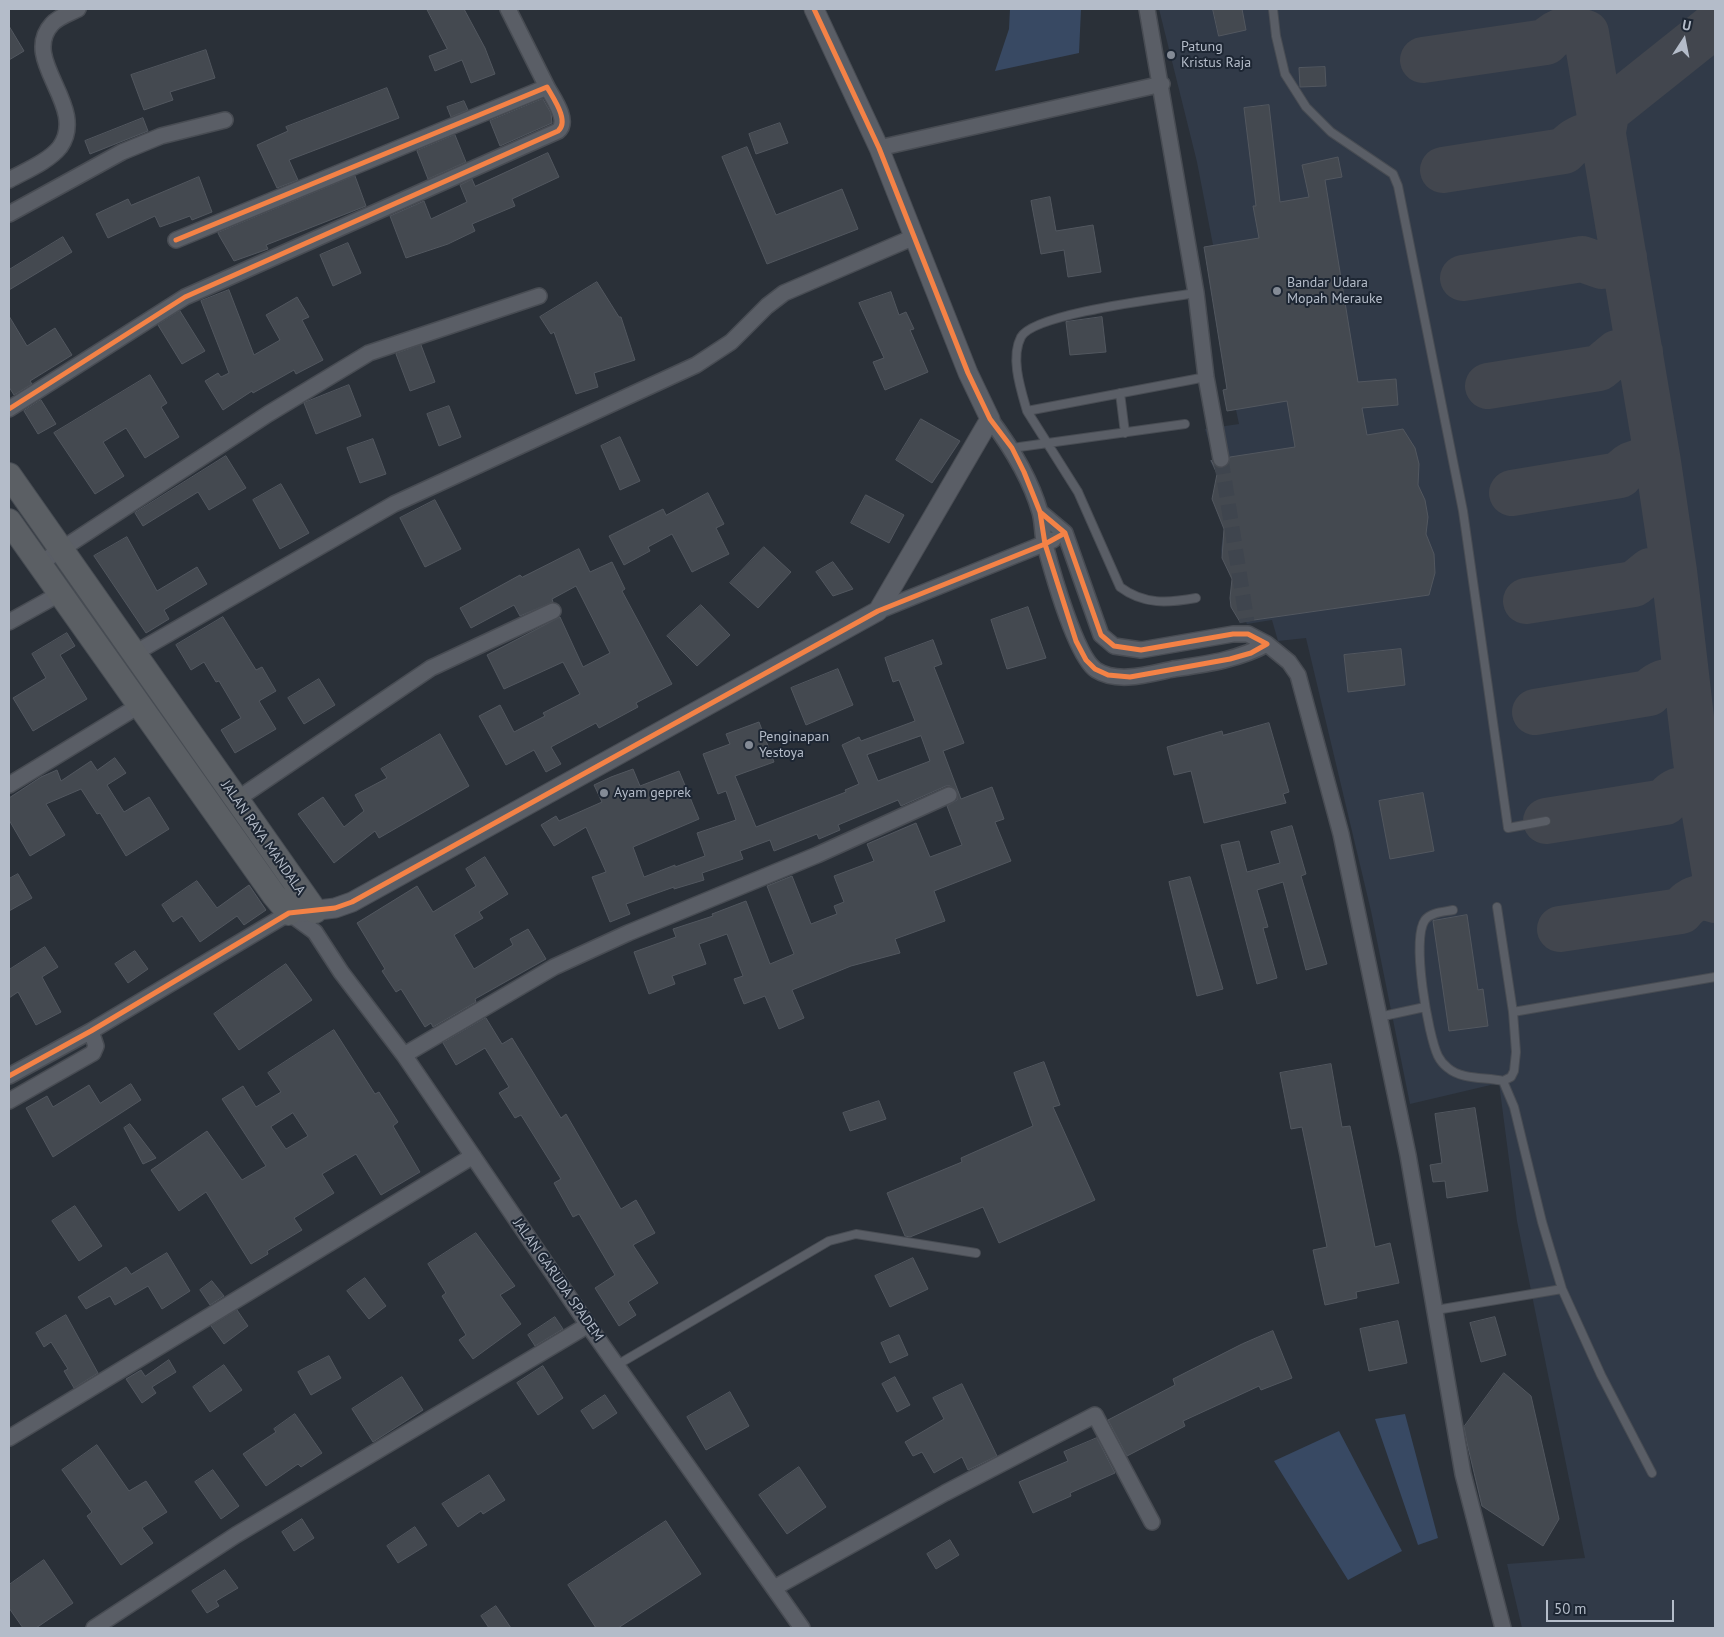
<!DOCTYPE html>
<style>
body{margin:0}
#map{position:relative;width:1724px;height:1637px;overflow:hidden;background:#2a3038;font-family:"PT Sans",sans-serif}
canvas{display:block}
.frame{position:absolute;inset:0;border:10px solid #b4bcc9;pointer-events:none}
.north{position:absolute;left:1659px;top:15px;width:50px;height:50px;-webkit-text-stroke:4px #1d2633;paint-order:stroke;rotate:11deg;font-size:14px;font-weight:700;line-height:20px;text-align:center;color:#b4bcc9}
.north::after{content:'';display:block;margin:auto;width:18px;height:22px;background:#b4bcc9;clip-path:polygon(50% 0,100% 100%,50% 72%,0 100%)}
.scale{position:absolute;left:1546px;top:1600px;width:128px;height:22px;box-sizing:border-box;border:2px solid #b4bcc9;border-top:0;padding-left:6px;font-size:15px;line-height:18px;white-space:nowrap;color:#b4bcc9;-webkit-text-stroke:4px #1d2633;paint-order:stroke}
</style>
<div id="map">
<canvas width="1724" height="1637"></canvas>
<div class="frame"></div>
<div class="north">U</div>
<div class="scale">50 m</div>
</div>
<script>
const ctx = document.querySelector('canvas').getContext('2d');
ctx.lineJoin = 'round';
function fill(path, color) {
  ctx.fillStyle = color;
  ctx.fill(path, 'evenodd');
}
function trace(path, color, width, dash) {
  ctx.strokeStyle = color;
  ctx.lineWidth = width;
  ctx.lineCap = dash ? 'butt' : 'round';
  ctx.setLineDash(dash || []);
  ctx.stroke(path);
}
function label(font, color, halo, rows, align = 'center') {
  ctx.font = font + ' "PT Sans",sans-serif';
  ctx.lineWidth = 4;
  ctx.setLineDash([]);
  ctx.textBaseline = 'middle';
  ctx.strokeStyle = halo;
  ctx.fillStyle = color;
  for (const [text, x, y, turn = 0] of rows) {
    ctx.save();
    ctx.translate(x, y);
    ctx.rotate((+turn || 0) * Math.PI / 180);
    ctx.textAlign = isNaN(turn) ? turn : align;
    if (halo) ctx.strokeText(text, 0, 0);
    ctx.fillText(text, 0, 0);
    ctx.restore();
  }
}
const airport = new Path2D(`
 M1159 9H1715V1628H1522L1507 1564 1585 1558 1517 1221 1499 1083 1410 1104 1371 911 1306 638 1278 641 1272 620 1247 624 1246 622H1240L1231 607 1230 598 1232 579 1222 558 1221 550 1224 529 1212 499 1217 474 1210 461 1214 459 1205 429 1239 424 1236 410 1227 411 1223 390 1227 389 1204 247 1213 245 1197 162Z`);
const water = new Path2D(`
 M1010 9H1081L1079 53 995 71 1009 29Z
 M1405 1414 1438 1538 1418 1545 1375 1419Z
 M1339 1431 1402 1551 1348 1580 1274 1461Z`);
const taxiway = new Path2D(`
 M1423 60 1546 42C1558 29 1568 27 1586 33L1658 462 1674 571 1696 761 1715 874
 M1443 170 1564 151C1575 139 1586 132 1602 137L1606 115 1611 108 1715 25
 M1463 278 1582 259 1602 266 1614 263 1624 257
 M1488 386 1599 368 1617 353 1640 352
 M1512 493 1620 475C1630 461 1642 461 1658 462
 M1526 601 1634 584 1650 571H1674
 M1535 712 1649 693C1659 681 1671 679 1687 683
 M1546 821 1665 802C1674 788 1685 787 1701 791
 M1560 929 1681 911C1690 899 1700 895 1715 900`);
const building = new Path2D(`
 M427 9H464L485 48 495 74 471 83 462 60 435 71 429 56 447 49Z
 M1213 9H1242L1246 30 1219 36Z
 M9 26 24 51 9 60Z
 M206 50 215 78 170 92 173 100 144 110 131 75Z
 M1325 67 1326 86 1300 87 1299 68Z
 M387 88 399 118 289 160 298 180 277 188 257 145 288 131 286 127Z
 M543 99 551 113 552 123 500 146 490 121Z
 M464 101 468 110 451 117 447 107Z
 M1269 105 1280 202 1309 197 1302 165 1338 157 1342 177 1325 180 1358 382 1396 379 1398 405 1362 408 1367 435 1403 429 1415 448 1419 464 1418 485 1425 500 1428 517 1426 534 1434 554 1435 573 1429 595 1240 622 1231 607 1230 598 1232 579 1222 558 1224 529 1212 499 1217 474 1211 460 1214 465 1222 468 1227 466 1230 457 1295 447 1287 401 1227 411 1223 390 1227 389 1204 247 1259 238 1253 206H1256L1244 108Z
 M143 118 148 131 90 154 85 141Z
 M780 123 788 143 756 154 749 134Z
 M455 135 466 162 428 179 417 151Z
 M747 147 776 215 842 189 858 229 767 264 722 157Z
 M548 153 559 177 512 199 515 206 472 224 475 231 448 244 406 258 390 216 424 201 431 219 467 202 460 185 472 179 475 186Z
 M355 176 366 206 266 245 268 249 234 261 220 237 218 233Z
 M199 177 212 212 192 220 190 216 160 227 155 216 108 238 96 214 128 199 131 205Z
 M1050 197 1056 231 1093 225 1101 272 1068 277 1064 250 1041 254 1031 201Z
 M63 237 72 252 9 290V270Z
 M348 243 361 273 333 286 320 255Z
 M597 282 619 317H621L635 360 594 373 598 387 576 394 554 332 551 334 540 317Z
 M229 290 254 355 280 340 266 315 297 297 309 317 302 320 323 360 296 374 294 370 253 393 252 391 223 410 205 381 218 373 221 377 229 373 201 301Z
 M891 292 899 315 906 312 914 329 910 330 928 372 885 390 873 362 884 358 859 303Z
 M180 311 205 351 182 364 158 325Z
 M9 316 27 346 55 328 72 355 30 381 32 384 14 395 9 387Z
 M1102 317 1106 352 1070 355 1066 322Z
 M421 345 435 382 410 391 396 354Z
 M150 375 167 403 161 407 179 437 145 458 126 428 103 442 124 476 95 494 54 433Z
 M349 385 361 416 316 434 304 403Z
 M41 400 56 424 38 434 24 411Z
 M449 406 461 437 439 446 427 414Z
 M921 419 960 441 932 483 896 460Z
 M620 437 640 481 620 490 601 446Z
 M373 439 386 474 360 483 347 448Z
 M226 456 246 488 209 510 198 492 143 526 135 513Z
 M281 484 309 533 280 549 253 500Z
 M708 493 724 524 716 528 729 554 692 572 672 534 648 547 650 551 624 565 609 536 663 509 666 515Z
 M866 495 904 515 889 543 851 523Z
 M435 500 461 549 425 567 400 518Z
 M127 537 157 591 197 567 207 584 164 610 169 619 146 633 94 556Z
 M764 547 791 572 758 608 730 583Z
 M579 549 590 572 612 562 625 589 622 591 672 684 636 703 638 707 599 728 596 723 551 747 561 764 546 772 534 750 506 765 479 716 500 705 514 732 545 716 543 713 580 694 563 662 504 689 487 655 560 617 583 667 610 653 576 586 552 599 553 602 520 616 514 605 471 628 460 608 520 575 522 577Z
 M833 562 853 589 833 596 816 572Z
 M701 605 730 635 697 666 667 636Z
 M1028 607 1046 658 1007 669 991 620Z
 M223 617 256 670 262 667 276 691 259 701 276 729 235 753 221 730 241 718 219 681 216 682 204 662 191 670 176 645Z
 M67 633 75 646 60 655 87 699 33 731 13 698 46 678 32 654Z
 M933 640 942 664 934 667 964 743 943 751 961 799 992 787 1004 819 995 822 1011 861 934 891 945 921 895 939 900 953 851 966 792 990 804 1018 779 1029 765 996 744 1004 734 979 743 976 727 934 699 944 706 964 672 976 675 984 649 994 634 952 676 937 673 929 713 916 712 914 746 901 770 964 794 954 767 886 792 876 811 924 837 914 834 906 844 902 834 876 874 861 867 844 916 823 930 857 962 845 947 806 957 800V791L950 786H946L901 806 898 800 838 825 840 830 819 839 817 834 774 851 770 840 740 851 743 859 702 873 704 880 674 889V887L626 904 630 914 610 922 592 877 606 872 586 827 554 846 541 825 556 816 559 821 602 802 594 785 611 777 633 769 640 786 679 771 699 819 633 847 644 877 675 865V867L705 856 697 833 736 820 726 791 718 794 703 754 730 744 726 734 759 722 774 762 735 776 756 827 846 792 845 790 859 784 842 745 859 737 861 741 915 721 899 680 893 682 885 658ZM921 736 930 761 878 781 867 755Z
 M1401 649 1405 685 1348 692 1344 655Z
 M838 669 853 705 806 725 791 688Z
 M319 679 335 705 304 724 288 698Z
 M1269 723 1289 792 1283 794 1286 803 1204 823 1191 771 1174 775 1167 747 1222 731 1223 735Z
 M440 734 469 786 379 838 375 831 334 863 298 814 323 797 344 827 364 811 355 795 387 778 381 769Z
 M115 758 126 773 107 785 124 812 149 797 169 829 126 856 100 813 97 814 81 789 46 804 65 835 30 856 9 820V798L41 777 57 770 61 781 91 761 97 770Z
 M1423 793 1434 851 1390 859 1379 801Z
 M1292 826 1306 874 1301 876 1327 964 1306 970 1283 882 1257 890 1268 927 1263 928 1277 978 1257 984 1221 845 1239 841 1247 872 1280 863 1271 832Z
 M485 857 508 894 479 912 483 918 454 935 474 969 513 945 510 939 528 929 546 959 475 999 476 1002 433 1027 431 1023 425 1027 401 989 396 992 382 971 385 969 357 923 417 886 433 912 476 886 466 869Z
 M18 874 32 898 9 911V879Z
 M1190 877 1223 989 1197 996 1169 882Z
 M197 881 217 908 249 885 266 910 244 925 237 916 200 942 182 916 173 922 162 905Z
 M1467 915 1478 990 1483 989 1488 1026 1449 1031 1433 921Z
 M45 947 58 967 42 977 61 1012 36 1025 18 992 9 998V970Z
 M135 951 148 969 128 983 115 964Z
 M286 964 312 1000 239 1050 214 1014Z
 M486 1018 502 1044 512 1038 561 1118 566 1114 621 1209 636 1200 655 1233 633 1245 658 1283 628 1302 636 1315 619 1326 595 1288 615 1275 579 1214 573 1217 554 1183 561 1179 521 1115 515 1118 499 1093 509 1087 485 1048 456 1065 443 1043Z
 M334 1030 375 1094 379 1092 398 1122 393 1126 420 1172 381 1195 356 1154 322 1174 334 1193 294 1218 302 1230 267 1251 268 1254 251 1264 206 1192 179 1211 151 1170 207 1131 242 1180 266 1166 222 1099 243 1086 256 1107 281 1092 268 1073ZM293 1113 308 1136 286 1149 271 1127Z
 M1044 1062 1060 1105 1053 1107 1095 1200 999 1243 983 1207 910 1237 905 1236 887 1193 962 1162 961 1158 1033 1126 1014 1073Z
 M1331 1064 1342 1127 1350 1126 1375 1247 1390 1243 1399 1283 1356 1292 1357 1298 1325 1305 1313 1250 1327 1247 1302 1127 1291 1129 1280 1073Z
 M131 1084 141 1100 53 1157 26 1108 47 1096 53 1107 89 1085 100 1103Z
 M879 1101 886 1119 850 1131 843 1113Z
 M1475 1108 1488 1191 1447 1198 1445 1181 1433 1182 1430 1165 1442 1163 1435 1114Z
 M130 1124 156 1158 143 1164 124 1128Z
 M75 1206 102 1246 79 1261 52 1221Z
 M476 1233 515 1286 500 1295 521 1324 473 1359 459 1340 466 1335 442 1296 446 1293 428 1264Z
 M167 1253 190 1291 162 1309 148 1286 115 1305 110 1296 86 1309 78 1297 126 1267 131 1274Z
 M913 1258 928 1289 890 1307 875 1276Z
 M365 1278 386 1306 369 1319 347 1291Z
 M212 1281 224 1296 210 1305 200 1290Z
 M237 1310 248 1326 224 1344 211 1326Z
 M66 1315 98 1373 74 1388 64 1371 68 1369 51 1342 44 1347 36 1333Z
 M555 1317 563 1329 535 1346 528 1335Z
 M1495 1317 1506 1355 1481 1362 1470 1323Z
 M1398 1321 1407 1363 1369 1371 1360 1329Z
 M1273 1331 1292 1378 1261 1390 1259 1386 1183 1421 1185 1426 1127 1456 1108 1420 1175 1385 1173 1379 1242 1344Z
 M899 1335 908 1355 890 1363 881 1343Z
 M329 1356 341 1378 311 1395 298 1372Z
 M169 1360 176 1372 152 1387 156 1393 142 1403 126 1379 141 1370 145 1376Z
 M224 1365 242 1390 210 1412 193 1387Z
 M543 1366 563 1398 538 1415 517 1383Z
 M1504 1373 1531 1396 1559 1519 1543 1546 1482 1506 1467 1443 1464 1427Z
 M402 1377 423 1410 373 1442 352 1409Z
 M895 1377 910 1405 897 1412 882 1384Z
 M962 1384 997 1456 968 1470 962 1457 934 1473 922 1452 913 1456 905 1442 944 1419 933 1398Z
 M730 1392 749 1426 706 1450 687 1417Z
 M605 1395 617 1413 593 1429 581 1411Z
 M295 1414 322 1453 301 1467 298 1464 266 1486 243 1454 276 1432 274 1429Z
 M1097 1438 1115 1473 1070 1493 1071 1496 1033 1513 1019 1482 1068 1461 1064 1452Z
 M97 1445 129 1491 146 1481 167 1512 142 1528 153 1543 121 1565 87 1516 92 1512 62 1470Z
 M799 1467 826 1507 787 1534 759 1495Z
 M213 1470 239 1506 221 1519 195 1482Z
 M489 1475 505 1500 483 1514 481 1511 458 1527 442 1504Z
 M302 1519 314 1538 294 1551 282 1532Z
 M666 1521 701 1574 618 1628H596L568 1585Z
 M415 1527 427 1545 398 1563 387 1546Z
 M950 1540 959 1555 936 1569 927 1554Z
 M44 1560 73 1603 36 1628H23L9 1608V1585Z
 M225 1570 238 1588 216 1601 219 1606 207 1613 192 1591Z
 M496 1606 511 1628H489L481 1616Z`);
const minorTunnel = new Path2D(`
 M1221 459 1247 622`);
const service = new Path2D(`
 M1273 9 1276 36 1285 74 1306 107 1331 132 1393 174 1398 186 1463 511 1508 828 1546 821
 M1120 393 1125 433
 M1027 411C1021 390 1010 358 1021 337 1034 313 1166 298 1196 293
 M1012 448 1185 424
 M1196 598C1168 603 1144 605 1120 587L1078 492 1027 411 1206 377
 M1497 907 1513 1012 1516 1052 1514 1071 1511 1077 1503 1081
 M1453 910C1444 912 1431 912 1425 920 1411 939 1428 1035 1438 1056 1440 1060 1444 1065 1448 1068 1462 1080 1486 1077 1503 1081L1514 1107 1542 1222 1562 1289 1601 1375 1652 1473
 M1513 1012 1715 977
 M1379 1017 1425 1007
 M1436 1310 1562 1289
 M617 1365 829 1241 856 1234 976 1253`);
const minor = new Path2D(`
 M508 9 547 87
 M1147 9 1196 293 1206 377 1221 459
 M879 148 1162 84
 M9 180C25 171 48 162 60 147 89 106 19 60 52 24 58 17 70 13 78 9
 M9 214 122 152 161 136 225 120
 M9 409 185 297 558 131C570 121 553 98 547 87L176 240
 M990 419C1011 447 1030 477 1040 512 1043 522 1042 534 1045 545 1052 571 1076 657 1096 670 1118 684 1149 674 1173 669 1206 664 1238 660 1267 644L1248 634H1233L1141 650 1114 646 1101 635 1065 533 1040 512
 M39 564 268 414 369 353 539 296
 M878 611 1053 540
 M9 622 61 593
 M1267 644 1289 662 1298 675 1341 834 1408 1155 1463 1474 1503 1628
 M135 653 394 504 696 365 731 342 767 306 784 293 914 237
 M9 785 140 705
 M236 800 431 668 553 611
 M404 1055 554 967 628 933 817 855 949 795
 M9 1076 91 1031 289 913 315 932 341 972 404 1055 588 1325 802 1628
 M9 1101 93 1053 96 1046 91 1031
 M9 1438 473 1156
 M774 1588 945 1493 1095 1415 1152 1522
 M94 1628 236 1535 588 1325`);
const tertiary = new Path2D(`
 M302 912 335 908 352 902 878 611 990 419 968 373 879 148 814 9`);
const trunk = new Path2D(`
 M9 475 315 911
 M9 521 274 895 289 913`);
const cycleway = new Path2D(`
 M814 9 879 148 968 373 990 419 1012 448 1024 472 1040 512 1045 544 1076 641 1086 660 1095 669 1108 675 1130 677 1230 659 1251 653 1267 644 1248 634H1233L1141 650 1114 646 1101 635 1065 533 1040 512
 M9 409 185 297 558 131C570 121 553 98 547 87L176 240
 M9 1076 91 1031 289 913 335 908 352 902 878 611 1045 544 1065 533`);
const markers = [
 [1171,55,5,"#848b96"],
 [1277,291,5,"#848b96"],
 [749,745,5,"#848b96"],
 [604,793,5,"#848b96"]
];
const poiNames = [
 ["Patung",1181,47],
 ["Kristus Raja",1181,63],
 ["Bandar Udara",1287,283],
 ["Mopah Merauke",1287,299],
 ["Penginapan",759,737],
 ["Yestoya",759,753],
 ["Ayam geprek",614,793]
];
const streetNames = [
 ["JALAN RAYA MANDALA",263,838,55],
 ["JALAN GARUDA SPADEM",558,1280,55]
];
fill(airport, '#313a48');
fill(water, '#384963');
trace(taxiway, '#42464e', 46);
fill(building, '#444950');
trace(building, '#52575f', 1);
trace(minorTunnel, '#3f454e', 15, [15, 8]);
trace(service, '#484c53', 10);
trace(minor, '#484c53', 18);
trace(tertiary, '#484c53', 21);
trace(trunk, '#474c53', 26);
trace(service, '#5a5e66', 8);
trace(minor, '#5a5e66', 15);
trace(tertiary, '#5a5e66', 19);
trace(trunk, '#5b5f64', 24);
trace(cycleway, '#f48246', 5);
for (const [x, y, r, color] of markers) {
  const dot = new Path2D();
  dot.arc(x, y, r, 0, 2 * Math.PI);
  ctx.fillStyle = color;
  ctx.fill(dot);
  trace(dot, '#1d2633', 2);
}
label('14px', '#b4bcc9', '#1d2633', poiNames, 'left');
label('14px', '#b4bcc9', '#1d2633', streetNames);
</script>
